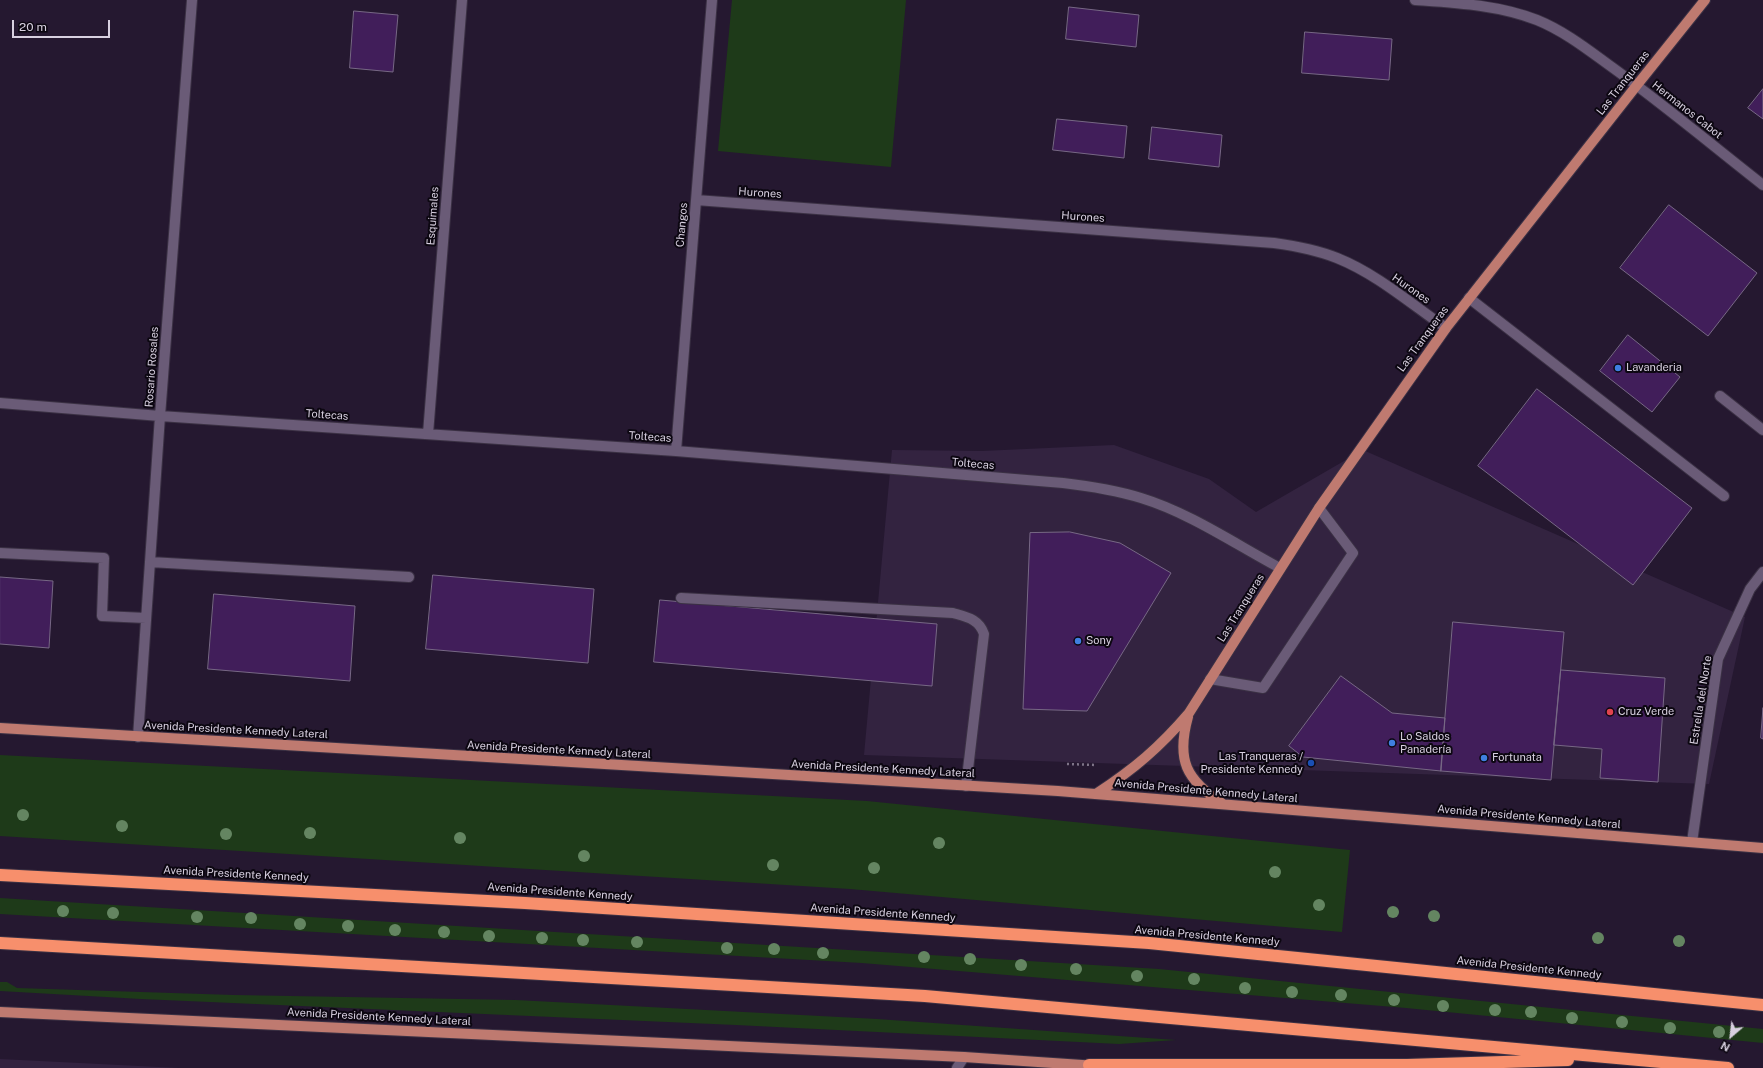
<!DOCTYPE html>
<meta charset="utf-8">
<style>
body{margin:0}
#map{position:relative;width:1763px;height:1068px;overflow:hidden;background:#251830;font-family:"Public Sans",sans-serif}
canvas{display:block}
.north{position:absolute;left:1711px;top:1016px;width:40px;height:40px;-webkit-text-stroke:3px #0c0711;paint-order:stroke;rotate:208deg;font-size:11px;font-weight:700;line-height:16px;text-align:center;color:#d8d0e0}
.north::after{content:'';display:block;margin:auto;width:14px;height:18px;background:#d8d0e0;clip-path:polygon(50% 0,100% 100%,50% 72%,0 100%)}
.scale{position:absolute;left:12px;top:20px;width:98px;height:18px;box-sizing:border-box;border:2px solid #d8d0e0;border-top:0;padding-left:5px;font-size:12px;line-height:14px;white-space:nowrap;color:#d8d0e0;-webkit-text-stroke:3px #0c0711;paint-order:stroke}
</style>
<div id="map">
<canvas width="1763" height="1068"></canvas>
<div class="north">N</div>
<div class="scale">20 m</div>
</div>
<script>
const ctx = document.querySelector('canvas').getContext('2d');
ctx.lineJoin = 'round';
function fill(path, color) {
  ctx.fillStyle = color;
  ctx.fill(path, 'evenodd');
}
function trace(path, color, width, dash) {
  ctx.strokeStyle = color;
  ctx.lineWidth = width;
  ctx.lineCap = dash ? 'butt' : 'round';
  ctx.setLineDash(dash || []);
  ctx.stroke(path);
}
function label(font, color, halo, rows, align = 'center') {
  ctx.font = font + ' "Public Sans",sans-serif';
  ctx.lineWidth = 4;
  ctx.setLineDash([]);
  ctx.textBaseline = 'middle';
  ctx.strokeStyle = halo;
  ctx.fillStyle = color;
  for (const [text, x, y, turn = 0] of rows) {
    ctx.save();
    ctx.translate(x, y);
    ctx.rotate((+turn || 0) * Math.PI / 180);
    ctx.textAlign = isNaN(turn) ? turn : align;
    if (halo) ctx.strokeText(text, 0, 0);
    ctx.fillText(text, 0, 0);
    ctx.restore();
  }
}
const built = new Path2D(`
 M1114 445 1209 479 1256 512 1363 450 1745 617 1709 784 864 755 892 450 982 451Z
 M0 1059 179 1068H0Z`);
const green = new Path2D(`
 M732 0H906L891 167 718 151Z
 M0 755 867 801 1350 850 1342 932 850 889 0 836Z
 M0 898 1159 969 1763 1029V1043L1406 1008 862 963 0 914Z
 M0 982H7L17 988 234 995 516 1000 877 1019 1176 1040 1119 1044 736 1025 141 999 0 991Z`);
const building = new Path2D(`
 M1069 7 1139 15 1136 47 1066 39Z
 M354 11 398 15 393 72 350 68Z
 M1305 32 1392 39 1389 80 1302 73Z
 M1763 89V119L1748 108Z
 M1057 119 1127 126 1124 158 1053 150Z
 M1152 127 1222 135 1219 167 1149 159Z
 M1669 205 1757 273 1708 336 1620 268Z
 M1628 335 1680 377 1652 412 1600 371Z
 M1537 389 1692 508 1633 585 1478 466Z
 M1070 532 1120 543 1171 573 1087 711 1023 709 1030 533Z
 M433 575 594 589 588 663 426 649Z
 M0 577 53 581 49 648 0 644Z
 M214 594 355 606 350 681 208 669Z
 M660 600 937 624 932 686 654 662Z
 M1453 622 1564 632 1551 780 1441 771Z
 M1561 670 1665 678 1658 782 1600 778 1602 749 1554 745Z
 M1341 676 1392 713 1445 718 1441 771 1303 757 1289 746Z
 M1763 708V739L1761 738Z`);
const path = new Path2D(`
 M1067 764 1097 765`);
const minor = new Path2D(`
 M1415 0C1457 3 1498 5 1537 20 1564 31 1587 49 1609 65 1662 103 1712 145 1763 185
 M696 200 1274 243C1296 246 1317 250 1337 258 1377 274 1411 304 1446 328
 M1469 298 1724 496
 M1720 396 1763 430
 M0 403 160 416 676 451 1063 483C1089 486 1115 490 1141 498 1190 513 1235 544 1280 568
 M428 434 462 0
 M676 451 712 0
 M0 553 104 558 102 616 146 618
 M150 562 409 577
 M681 598 953 613C967 617 979 619 984 634L966 786
 M1210 679 1263 688 1353 553 1319 508
 M138 737 160 416 192 0
 M1692 842 1718 659 1750 589 1763 572
 M957 1068 964 1057`);
const major = new Path2D(`
 M1188 717C1176 760 1186 780 1223 804
 M0 728 1058 791 1763 848
 M1096 794C1134 769 1159 748 1189 713L1319 508 1446 328 1637 85 1705 0
 M0 1012 964 1057 1097 1066`);
const highway = new Path2D(`
 M0 875 525 903 1149 943 1763 1005
 M0 943 925 996 1728 1068
 M1089 1065H1407L1568 1060`);
const trees = [
 [23,815],
 [122,826],
 [310,833],
 [226,834],
 [460,838],
 [939,843],
 [584,856],
 [773,865],
 [874,868],
 [1275,872],
 [1319,905],
 [63,911],
 [1393,912],
 [113,913],
 [1434,916],
 [197,917],
 [251,918],
 [300,924],
 [348,926],
 [395,930],
 [444,932],
 [489,936],
 [542,938],
 [1598,938],
 [583,940],
 [1679,941],
 [637,942],
 [727,948],
 [774,949],
 [823,953],
 [924,957],
 [970,959],
 [1021,965],
 [1076,969],
 [1137,976],
 [1194,979],
 [1245,988],
 [1292,992],
 [1341,995],
 [1394,1000],
 [1443,1006],
 [1495,1010],
 [1531,1012],
 [1572,1018],
 [1622,1022],
 [1670,1028],
 [1719,1032]
];
const markers = [
 [1618,368,4,"#3f7fe0"],
 [1078,641,4,"#3f7fe0"],
 [1610,712,4,"#e0444e"],
 [1392,743,4,"#3f7fe0"],
 [1484,758,4,"#3f7fe0"],
 [1311,763,4,"#1a4fb4"]
];
const streetNames = [
 ["Las Tranqueras",1623,83,-52],
 ["Hermanos Cabot",1687,110,38],
 ["Hurones",760,193,4],
 ["Esquimales",433,216,-86],
 ["Hurones",1083,217,4],
 ["Changos",682,225,-85],
 ["Hurones",1411,289,35],
 ["Las Tranqueras",1423,339,-54],
 ["Rosario Rosales",152,367,-86],
 ["Toltecas",327,415,4],
 ["Toltecas",650,437,4],
 ["Toltecas",973,464,5],
 ["Las Tranqueras",1241,608,-58],
 ["Estrella del Norte",1701,700,-81],
 ["Avenida Presidente Kennedy Lateral",236,730,3],
 ["Avenida Presidente Kennedy Lateral",559,750,3],
 ["Avenida Presidente Kennedy Lateral",883,769,3],
 ["Avenida Presidente Kennedy Lateral",1206,791,5],
 ["Avenida Presidente Kennedy Lateral",1529,817,5],
 ["Avenida Presidente Kennedy",236,874,3],
 ["Avenida Presidente Kennedy",560,892,4],
 ["Avenida Presidente Kennedy",883,913,4],
 ["Avenida Presidente Kennedy",1207,936,5],
 ["Avenida Presidente Kennedy",1529,968,6],
 ["Avenida Presidente Kennedy Lateral",379,1017,3]
];
const poiNames = [
 ["Lavanderia",1626,368],
 ["Sony",1086,641],
 ["Cruz Verde",1618,712],
 ["Lo Saldos",1400,737],
 ["Panadería",1400,750],
 ["Las Tranqueras /",1303,757,"right"],
 ["Presidente Kennedy",1303,770,"right"],
 ["Fortunata",1492,758]
];
fill(built, '#332340');
fill(green, '#1e3a19');
fill(building, '#411e5a');
trace(building, '#776885', 1);
trace(minor, '#3b3144', 12);
trace(major, '#3b3144', 12);
trace(highway, '#3b3144', 14);
trace(path, '#7f7589', 2.5, [2, 3]);
trace(minor, '#6a5b77', 10);
trace(major, '#bf7a70', 10);
trace(highway, '#f78f6c', 12);
ctx.fillStyle = '#648561';
for (const [x, y] of trees) {
  ctx.beginPath();
  ctx.arc(x, y, 6, 0, 2 * Math.PI);
  ctx.fill();
}
for (const [x, y, r, color] of markers) {
  const dot = new Path2D();
  dot.arc(x, y, r, 0, 2 * Math.PI);
  ctx.fillStyle = color;
  ctx.fill(dot);
  trace(dot, '#0c0711', 1.5);
}
label('11px', '#d8d0e0', '#0c0711', streetNames);
label('11px', '#d8d0e0', '#0c0711', poiNames, 'left');
</script>
